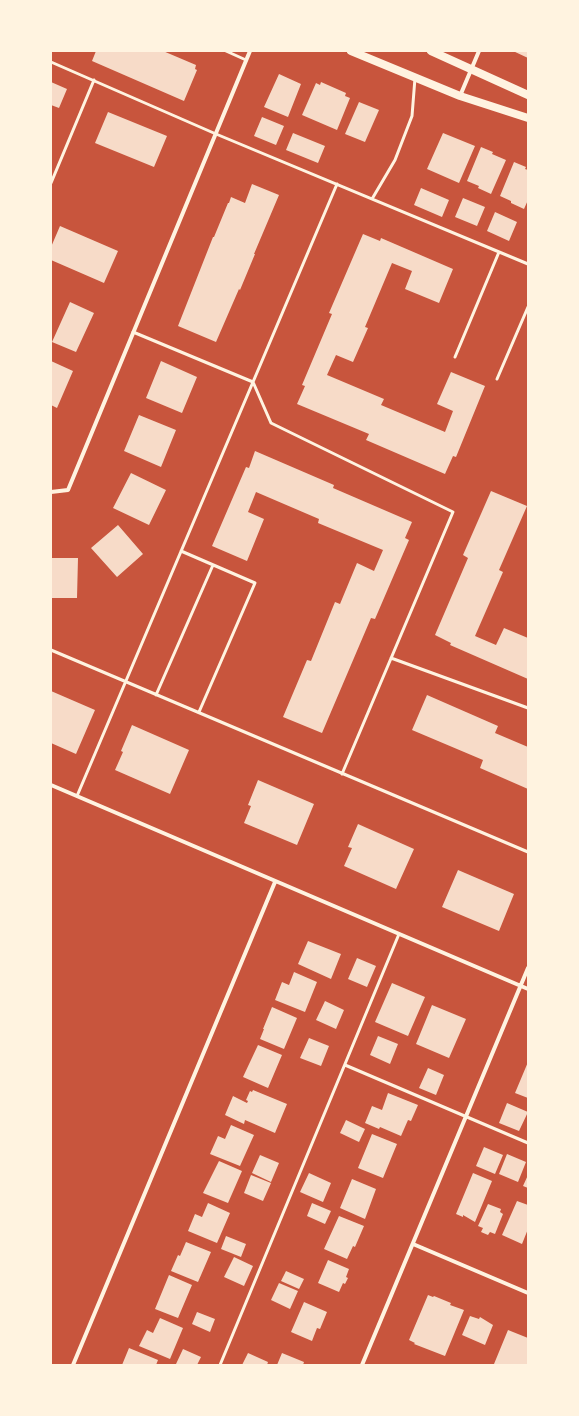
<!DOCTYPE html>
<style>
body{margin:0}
#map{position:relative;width:579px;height:1416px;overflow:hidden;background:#c8553d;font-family:"Source Serif 4",serif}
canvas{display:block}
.frame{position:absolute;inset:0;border:52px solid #fff3e0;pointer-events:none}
</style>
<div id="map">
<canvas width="579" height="1416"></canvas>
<div class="frame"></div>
</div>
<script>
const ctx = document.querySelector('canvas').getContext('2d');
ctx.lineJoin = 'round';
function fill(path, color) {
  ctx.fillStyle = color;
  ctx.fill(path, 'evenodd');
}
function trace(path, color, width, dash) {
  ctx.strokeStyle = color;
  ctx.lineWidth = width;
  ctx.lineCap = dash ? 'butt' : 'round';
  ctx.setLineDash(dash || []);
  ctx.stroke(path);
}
const building = new Path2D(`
 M96 51H163L196 65 195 69 197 70 184 101 92 61Z
 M513 51H528V58Z
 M279 74 301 84 288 117 264 107Z
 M51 82 67 89 59 108 51 105Z
 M321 82 346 93 345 96 350 98 337 130 302 115 316 83 320 85Z
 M359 102 379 110 365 142 345 134Z
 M108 112 167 136 154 167 95 143Z
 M262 117 284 126 276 145 254 136Z
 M293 133 325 146 318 163 286 150Z
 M443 133 475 146 459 183 427 169Z
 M481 147 493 152 492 154 506 160 491 194 478 188 479 186 467 181Z
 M514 162 526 167 525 169 528 170V200L524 209 511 203V201L500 196Z
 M252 184 279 195 254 254H255L240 290 239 289 216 342 178 326 213 237H214L228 203H229L231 197 245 203Z
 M421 188 449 200 442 217 414 205Z
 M463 198 485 207 477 226 455 217Z
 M495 212 517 222 509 241 487 231Z
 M60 226 118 251 104 283 51 260V247Z
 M363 234 380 241 381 238 453 269 439 303 405 289 412 271 392 263 365 327 368 328 353 362 336 355 327 375 384 399 381 405 445 432 453 411 437 404 451 372 485 386 456 457 453 456 445 474 366 440 369 434 297 404 305 386 302 385 332 314 329 313Z
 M70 302 94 313 76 352 52 342Z
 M51 361 73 371 57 408 51 405Z
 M161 361 197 377 182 413 146 398Z
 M139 415 176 430 161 467 124 451Z
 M255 451 334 485 333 488 412 522 405 538 409 540 375 619 371 618 322 733 283 717 307 660 311 661 335 602 340 604 357 563 374 571 383 550 318 523 319 519 256 492 248 512 264 519 247 561 212 546 246 467 249 468Z
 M131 473 166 490 149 525 113 508Z
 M491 491 527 506 499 570 503 572 475 636 496 645 504 628 528 638V679L450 645 451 643 435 635 468 558 463 555Z
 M118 525 143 554 117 577 91 548Z
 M51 558H78L77 598H51Z
 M51 691 95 710 76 754 51 743Z
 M427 695 498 726 495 733 528 747V789L480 768 483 760 412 730Z
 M132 725 189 750 170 794 115 770 123 752 121 751Z
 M258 780 314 804 297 845 244 823 251 806 248 805Z
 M358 824 414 849 396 889 344 866 352 848 348 847Z
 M458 870 514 894 499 931 442 907Z
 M308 941 341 954 331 979 298 964Z
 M357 958 376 966 367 987 348 979Z
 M294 972 317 982 305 1012 275 1000 282 982 289 985Z
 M392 983 425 997 408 1036 375 1022Z
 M325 1001 344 1010 336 1029 316 1020Z
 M432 1005 466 1019 449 1058 416 1044Z
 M272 1007 297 1018 284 1049 260 1039 264 1029H263Z
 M378 1036 398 1044 390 1064 370 1055Z
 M309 1038 329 1046 321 1066 300 1058Z
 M258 1045 282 1055 268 1088 243 1077Z
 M528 1062V1098L515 1093Z
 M428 1068 444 1075 436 1095 419 1088Z
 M253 1090 287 1104 275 1133 245 1120 244 1124 225 1115 233 1096 247 1103 248 1101 246 1100 250 1091 252 1092Z
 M388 1093 418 1105 411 1121 408 1120 401 1136 380 1127 379 1129 365 1123 372 1106 382 1110Z
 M507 1103 528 1112 519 1131 499 1123Z
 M346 1120 365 1129 359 1142 340 1133Z
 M231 1125 254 1135 240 1166 210 1154 218 1136 225 1139Z
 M372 1134 397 1144 383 1178 358 1168Z
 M484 1147 503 1155 495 1174 476 1166Z
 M507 1154 526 1162 518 1182 499 1174Z
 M260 1155 279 1163 271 1182 252 1173Z
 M219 1161 242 1171 228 1203 203 1193Z
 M309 1173 331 1183 323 1202 300 1192Z
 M473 1173 492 1181 475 1222 463 1215V1217L456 1214Z
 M251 1175 271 1183 263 1201 244 1193Z
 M528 1175V1188L523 1186Z
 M352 1179 376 1189 365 1219 340 1208Z
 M517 1201 528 1205V1229L522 1244 502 1235Z
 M208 1203 230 1213 217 1243 188 1231 195 1214 202 1217Z
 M312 1203 331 1211 325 1224 307 1216Z
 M488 1204 501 1209 500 1212 503 1214 495 1234 490 1232 488 1235 481 1232 483 1228 478 1226Z
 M339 1216 364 1226 355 1247 353 1246 347 1259 324 1249Z
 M226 1236 246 1244 241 1257 221 1249Z
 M186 1242 211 1252 198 1282 171 1271 178 1255 180 1256Z
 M234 1257 253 1266 244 1286 224 1277Z
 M328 1260 349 1269 346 1277 348 1278 345 1284 343 1283 339 1292 318 1283Z
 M286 1271 304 1279 299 1289 281 1281Z
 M169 1275 192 1285 178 1318 155 1309Z
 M279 1283 298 1291 290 1309 271 1300Z
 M428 1295 433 1297 434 1296 451 1303 450 1305 464 1310 445 1356 414 1344 415 1343 409 1340Z
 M304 1302 327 1312 320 1329 317 1328 312 1341 291 1332Z
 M197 1312 215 1319 210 1332 192 1324Z
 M470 1316 479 1319 480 1317 493 1325 485 1345 462 1335Z
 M160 1318 183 1328 170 1359 139 1346 147 1330 153 1333Z
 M508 1330 528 1338V1365L494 1364Z
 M129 1348 158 1360 156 1365H122Z
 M183 1349 201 1357 197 1365H179L176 1364Z
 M248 1353 268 1362 267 1365H242Z
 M282 1353 304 1362 303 1365H277Z`);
const service = new Path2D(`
 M226 51 246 60
 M51 62 216 134 528 264
 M51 183 94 80
 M372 199 395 160 412 116 415 78
 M133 332 253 382 337 184
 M455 357 499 252
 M497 379 528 307
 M181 551 255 583 199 712
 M51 650 528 852
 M391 658 528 708
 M156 695 213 565
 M77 796 253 382 271 423 453 512 342 774
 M345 1065 528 1143
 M220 1365 399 934`);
const minor = new Path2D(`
 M460 96 479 51
 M51 492 68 490 250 51
 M51 785 528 989
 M413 1244 528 1293
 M73 1365 275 882
 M362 1365 528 968`);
const secondary = new Path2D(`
 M351 51 460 96 528 118
 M431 51 528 95`);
fill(building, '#f7dbc8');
trace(service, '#fff3e0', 3);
trace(minor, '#fff3e0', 4);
trace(secondary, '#fff3e0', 8);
</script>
